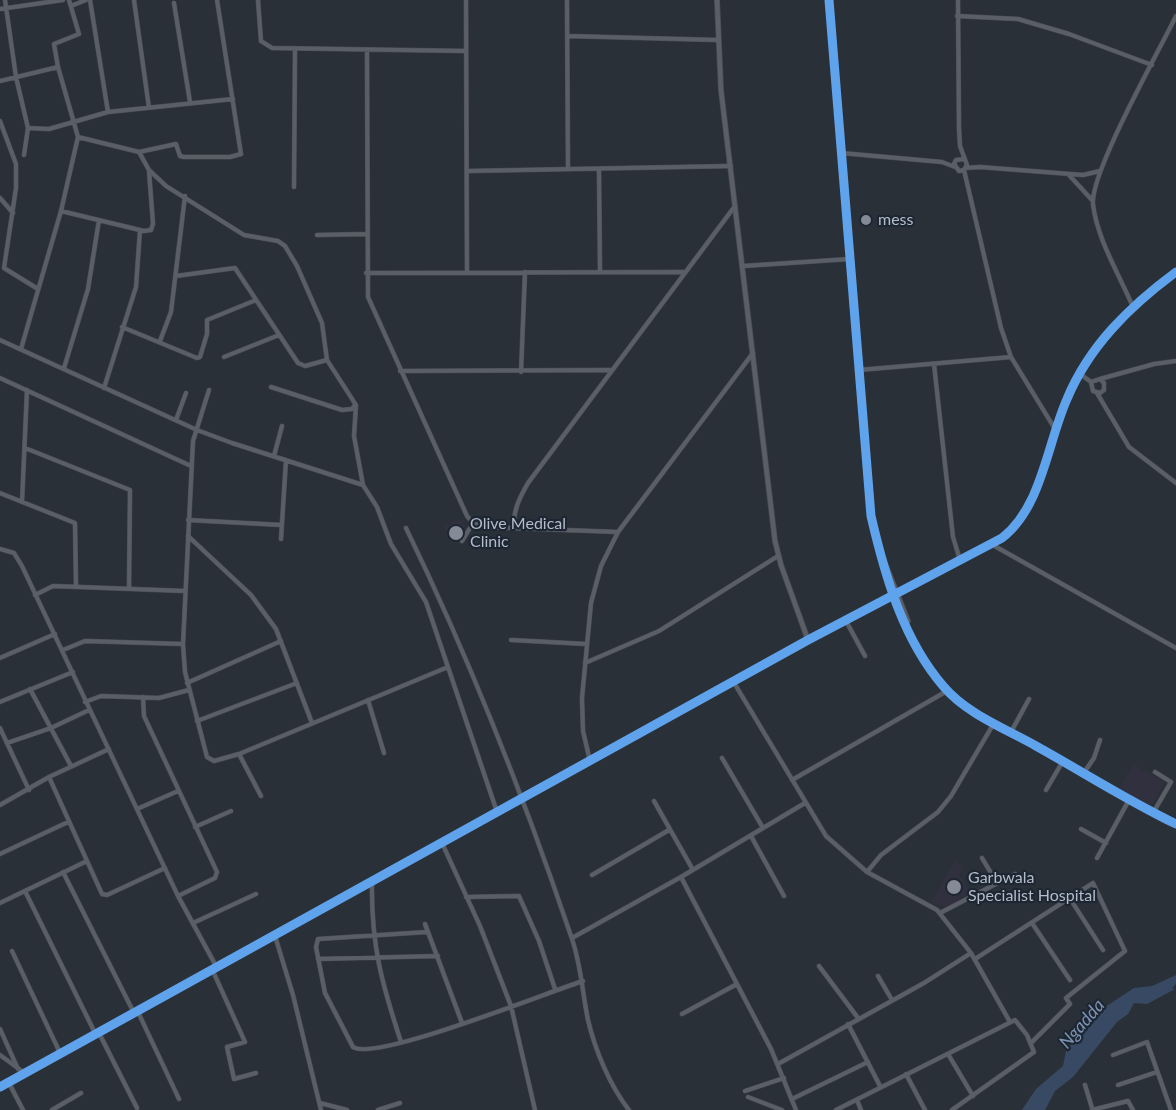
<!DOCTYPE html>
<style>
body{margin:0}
canvas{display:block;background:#2a3038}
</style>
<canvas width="1176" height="1110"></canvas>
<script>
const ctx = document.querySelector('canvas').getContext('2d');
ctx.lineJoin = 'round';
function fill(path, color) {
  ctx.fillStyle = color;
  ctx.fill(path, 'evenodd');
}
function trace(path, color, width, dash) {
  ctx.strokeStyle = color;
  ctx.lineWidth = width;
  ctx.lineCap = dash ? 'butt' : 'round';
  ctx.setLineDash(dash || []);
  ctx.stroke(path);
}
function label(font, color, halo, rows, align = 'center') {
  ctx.font = font + ' Lato,sans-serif';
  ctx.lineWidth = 4.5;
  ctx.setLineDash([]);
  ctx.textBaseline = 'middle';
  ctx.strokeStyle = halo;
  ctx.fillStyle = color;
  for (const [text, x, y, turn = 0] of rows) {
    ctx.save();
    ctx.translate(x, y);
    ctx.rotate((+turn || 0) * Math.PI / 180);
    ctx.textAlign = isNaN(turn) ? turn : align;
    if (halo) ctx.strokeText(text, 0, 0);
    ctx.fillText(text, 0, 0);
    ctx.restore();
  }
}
const medical = new Path2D(`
 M461 519 467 532 452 544 444 527Z
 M1133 765 1165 782 1150 809 1118 791Z
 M955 859 963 870 959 873 960 876 971 892 946 907 931 903Z`);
const water = new Path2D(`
 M1176 975V984L1172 988 1175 989 1147 1004 1134 1003 1128 1014 1117 1022 1073 1077 1055 1091 1045 1110H1022L1036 1089 1063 1066 1066 1051 1099 1011 1134 988 1152 986Z`);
const minor = new Path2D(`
 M5 0 16 77 28 128
 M90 0 108 112
 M134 0 149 108
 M258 0 261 41 272 48 466 51
 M466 0 467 272
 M567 0 568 169
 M958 0 959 129 960 146 967 165 964 170 959 171 954 164 956 160 964 159
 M174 3 190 102
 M71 6 86 0
 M0 9 63 0
 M957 16 1018 19 1069 34 1152 65
 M567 36 717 40
 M367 50 368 297 467 516 473 523 484 527 618 532
 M0 81 58 67
 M0 121 16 164V188L4 268 38 289
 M78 137 139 152 149 170 166 186 244 235 278 241 285 246 297 266 322 323 327 360 356 405 354 436 363 485 377 507 391 544 426 602 497 812
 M139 152 176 144 180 156 184 157H230L241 154 217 0
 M841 153 942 162 955 167
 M24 155 28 128 49 129 108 112 233 99
 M965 168 980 167 1083 175 1100 171
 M599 170 600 271
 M964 170 1001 328 1011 357 1055 429
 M469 171 731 166
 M1069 175 1092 200
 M294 187 295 50
 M0 198 13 213
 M61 211 144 231 151 230 153 224 149 171
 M317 235 367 234
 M743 266 850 259
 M366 273 683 272
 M176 276 235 268 298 363 305 366 327 360
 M1133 307C1119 274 1097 239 1093 204 1090 173 1159 51 1176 16
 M122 327 197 358 200 357 207 334V320L256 300
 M0 340 197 430 232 443 363 485
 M160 341 171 312 185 196
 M21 349 61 211 78 137 58 67 54 44 79 34 69 0
 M224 357 279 335
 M934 364 953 537 960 560
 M64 368 88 289 99 220
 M859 370 1011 357
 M400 371 610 370
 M521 372 525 272
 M1079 373 1091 382 1093 391 1100 393 1104 390V383L1100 379 1091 382
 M0 378 191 466
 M1100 379 1154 364 1176 361
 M271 387 342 410 352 409 355 405
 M104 388 136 287 140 230
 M209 390 193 441 183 644 185 672 207 757 214 761 239 754 448 667
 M1097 393 1129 447 1176 483
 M176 420 186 393
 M25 448 130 490 129 589
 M274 456 282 426
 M0 493 75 523 76 586
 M22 502 27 390
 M188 520 282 525
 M514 527C513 510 520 497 528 483L735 206
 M406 528C470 660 524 797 571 936 581 963 582 991 588 1020 595 1050 610 1086 629 1110
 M188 536 251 595 276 629 312 723
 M281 539 286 460
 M462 541 473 523
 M991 544 1176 648
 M0 549 14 553 22 566 178 896 216 966
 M35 595 53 586 185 591
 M846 621 865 656
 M511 640 586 644
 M63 650 85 641 183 644
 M0 658 55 634
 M585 663 659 631 778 556
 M733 681 826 836 867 872 937 910 971 953 924 983 778 1064
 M187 683 281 641
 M30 689 71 766
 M143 697 144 716 217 872 215 878 178 896
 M368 700 384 753
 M0 702 73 672
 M85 702 101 696 159 698 189 690
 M197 721 297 683
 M0 728 29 790
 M1011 732 1029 699
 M7 743 51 728 89 710
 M239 754 261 796
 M722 758 763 828
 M590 761 583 731 582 698 591 603 601 566 618 532 753 353
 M1083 774 1094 758 1100 740
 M49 777 102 894 107 895 165 868
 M792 780 947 691
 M1046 790 1063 761
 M654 801 693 870
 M0 805 49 777 109 749
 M137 809 178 791
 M1153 813 1171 782 1155 772
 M195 827 231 811
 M1081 829 1106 843
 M751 836 784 896
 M442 843 480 926 511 1006 535 1110
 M0 854 68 822
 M982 858 997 883
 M1097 858 1129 800
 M63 872 134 1013
 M867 872 881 855 938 812 951 796 994 723
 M592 875 669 830
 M681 877 771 1049 796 1110
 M372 883C371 945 382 984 401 1042
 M25 891 96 1035
 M466 897 519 896 539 941 555 989
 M1069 897 1103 950
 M0 903 87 861
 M940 913 1015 874
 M193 923 256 894
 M1032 923 1070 980
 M425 924 462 1023
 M427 932 318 939 316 947 325 993 353 1047C375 1062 548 992 583 981
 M275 936 293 995 321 1110
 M572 938 681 877 805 803
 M12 951 61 1055
 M971 953 1010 1022
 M318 959 438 956
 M975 959 1093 883 1125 951 1066 998 1070 1004 1031 1043
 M819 966 858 1018
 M212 969 245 1042 227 1047 234 1079 256 1073
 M878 976 892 1000
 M138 1012 179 1099
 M682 1014 737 984
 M848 1024 880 1086
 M0 1029 18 1069
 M99 1033 137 1108
 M948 1054 973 1096
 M0 1055 26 1074
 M1113 1055 1147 1042 1171 1110
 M906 1074 925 1110
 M9 1083 23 1110
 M1085 1085 1092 1108
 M1118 1085 1157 1072
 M745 1091 784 1078
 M748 1097 782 1110
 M792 1099 868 1062
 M857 1100 861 1110
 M320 1103 347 1110
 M52 1110 81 1093
 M378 1110 400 1103
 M836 1110 1015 1020 1027 1035 1034 1052 952 1110
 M1092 1110 1128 1101 1133 1110`);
const tertiary = new Path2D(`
 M717 0 721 90 775 541 781 565 808 640
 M829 0 871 516C885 576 903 640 944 687 967 714 1006 729 1036 746 1083 772 1128 801 1176 824
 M881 553 908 621
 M0 1087 808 640 1002 538C1042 507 1047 444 1067 399 1089 346 1130 306 1176 272`);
const cycleway = new Path2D(`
 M829 0 871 516C885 576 903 640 944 687 967 714 1006 729 1036 746 1083 772 1128 801 1176 824
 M0 1087 808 640 1002 538C1042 507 1047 444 1067 399 1089 346 1130 306 1176 272`);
const markers = [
 [866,220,6,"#848b96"],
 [456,533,8,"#848b96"],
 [954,887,8,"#848b96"]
];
const poiNames = [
 ["mess",878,220],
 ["Olive Medical",470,524],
 ["Clinic",470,542],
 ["Garbwala",968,878],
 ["Specialist Hospital",968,896]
];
const waterNames = [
 ["Ngadda",1082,1024,-49]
];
fill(medical, '#31303e');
fill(water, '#384963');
trace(minor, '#484c53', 5);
trace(tertiary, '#484c53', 6);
trace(minor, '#5a5e66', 4);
trace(tertiary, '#5a5e66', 4.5);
trace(cycleway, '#60a3ed', 9);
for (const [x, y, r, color] of markers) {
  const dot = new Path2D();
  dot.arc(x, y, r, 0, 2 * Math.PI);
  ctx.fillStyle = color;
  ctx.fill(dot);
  trace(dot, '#1d2633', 2);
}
label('16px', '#b4bcc9', '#1d2633', poiNames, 'left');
label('italic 18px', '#7c92b1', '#1d2633', waterNames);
</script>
